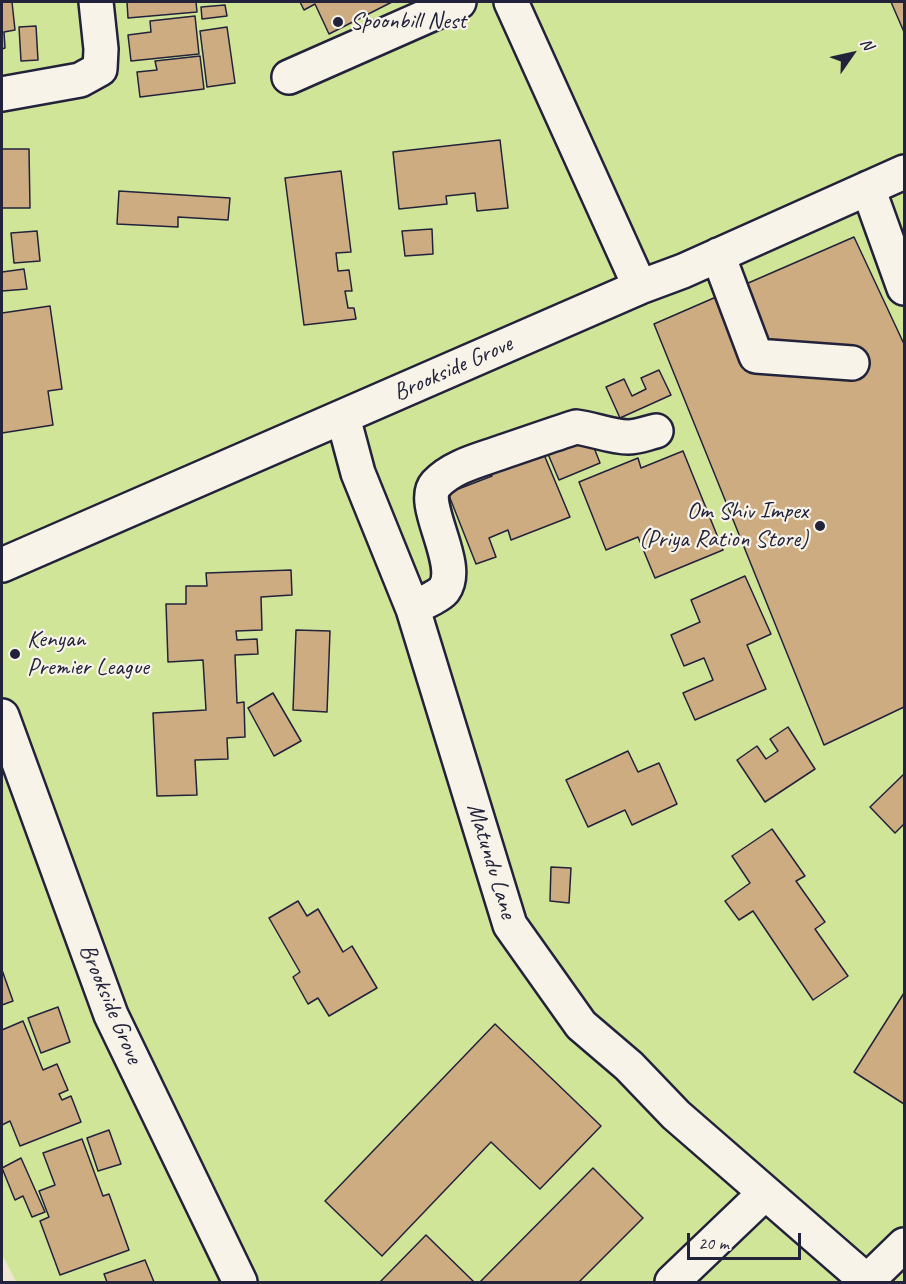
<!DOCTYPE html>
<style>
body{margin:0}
#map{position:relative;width:906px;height:1284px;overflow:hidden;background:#efe5d3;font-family:Caveat,sans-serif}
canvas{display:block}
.frame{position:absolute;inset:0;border:3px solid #22223b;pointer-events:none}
.north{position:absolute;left:822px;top:24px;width:60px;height:60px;-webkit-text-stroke:4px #f7f3e8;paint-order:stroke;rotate:56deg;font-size:16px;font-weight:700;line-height:24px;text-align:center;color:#22223b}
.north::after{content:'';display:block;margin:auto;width:21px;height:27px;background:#22223b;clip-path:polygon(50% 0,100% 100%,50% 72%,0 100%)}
.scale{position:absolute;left:687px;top:1233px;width:114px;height:27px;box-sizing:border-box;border:3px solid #22223b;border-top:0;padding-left:8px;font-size:18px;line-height:21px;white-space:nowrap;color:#22223b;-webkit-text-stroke:4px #f7f3e8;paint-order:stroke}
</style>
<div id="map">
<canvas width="906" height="1284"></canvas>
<div class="frame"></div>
<div class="north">N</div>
<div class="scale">20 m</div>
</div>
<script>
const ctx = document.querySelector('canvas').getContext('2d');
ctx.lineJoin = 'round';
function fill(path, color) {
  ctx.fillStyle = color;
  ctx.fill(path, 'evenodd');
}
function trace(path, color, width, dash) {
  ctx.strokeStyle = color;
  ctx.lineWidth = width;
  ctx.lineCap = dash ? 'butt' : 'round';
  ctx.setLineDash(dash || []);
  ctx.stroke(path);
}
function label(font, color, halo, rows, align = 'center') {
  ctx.font = font + ' Caveat,sans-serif';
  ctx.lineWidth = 4.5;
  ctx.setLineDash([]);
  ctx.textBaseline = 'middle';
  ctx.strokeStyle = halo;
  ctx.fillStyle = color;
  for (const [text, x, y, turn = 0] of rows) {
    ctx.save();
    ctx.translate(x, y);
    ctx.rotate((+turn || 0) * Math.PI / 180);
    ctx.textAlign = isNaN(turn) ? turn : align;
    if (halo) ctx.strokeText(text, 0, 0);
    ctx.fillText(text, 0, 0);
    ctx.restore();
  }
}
const green = new Path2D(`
 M2 2H904V1282H16L2 1254Z`);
const building = new Path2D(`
 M2 2H12L15 30 4 32 5 48 2 49Z
 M127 2H196L197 12 128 18Z
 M300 2H392L329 34 315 4 304 10Z
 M891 2H904V32Z
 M225 5 227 16 202 19 201 7Z
 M195 16 199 54 131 61 128 35 151 32 150 21Z
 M36 26 38 60 21 61 19 27Z
 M227 27 235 83 207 87 200 31Z
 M200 56 204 89 140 97 137 72 157 70 155 61Z
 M500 140 508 208 477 211 475 193 446 196 447 204 399 209 393 152Z
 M2 149H29L30 208H2Z
 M341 171 351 252 336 253 338 271 349 270 352 291H345L348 308H354L356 319 304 325 285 178Z
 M119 191 230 198 228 220 178 217V227L117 224Z
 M432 229 433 254 405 256 402 231Z
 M37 231 40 261 14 263 11 233Z
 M854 237 904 344V707L824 745 654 324Z
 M24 269 27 289 2 291V272Z
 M50 306 62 389 48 391 53 425 2 433V313Z
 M659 370 671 395 620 418 606 387 624 379 632 396 646 389 641 378Z
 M575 444 593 445 600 463 559 480 548 454Z
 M540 445 570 517 511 540 508 530 489 538 496 557 476 564 448 493 492 476 488 466Z
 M683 451 723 550 655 578 638 537 606 550 579 482 638 458 641 468Z
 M291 570 292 595 261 597 262 630 236 631 237 640 257 639 258 654 235 655 237 703 244 702 245 737 227 738 228 759 195 760 197 795 157 796 153 713 206 710 203 660 168 662 166 604H186V586H207L206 573Z
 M745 576 771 634 747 645 766 689 695 720 683 693 713 680 704 658 684 666 671 635 700 622 691 600Z
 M296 630 330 631 327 712 293 710Z
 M273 693 301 741 274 756 248 708Z
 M788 727 815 769 765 802 737 760 757 746 766 759 778 751 770 739Z
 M628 751 638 772 659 763 677 804 632 825 625 810 588 827 566 780Z
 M904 774V824L895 833 870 807Z
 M772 829 805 876 796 881 825 922 815 929 848 976 813 1000 753 911 739 920 725 901 750 883 732 856Z
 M551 867 571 868 569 903 550 901Z
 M298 901 307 916 318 909 343 952 352 946 377 988 329 1016 318 998 308 1004 293 977 300 972 269 918Z
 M2 970 13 1001 2 1005Z
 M904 993V1104L854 1072Z
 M58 1007 70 1042 41 1053 28 1018Z
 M23 1021 43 1070 57 1064 68 1090 59 1094 62 1100 71 1096 81 1122 20 1146 10 1121 2 1125V1030Z
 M495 1024 601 1126 540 1189 491 1142 382 1256 325 1201Z
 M109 1130 121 1164 98 1171 87 1138Z
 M82 1139 103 1196 109 1194 129 1250 60 1275 40 1221 49 1217 39 1191 55 1185 43 1153Z
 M21 1158 45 1212 32 1217 23 1196 15 1200 2 1168Z
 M593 1168 643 1218 579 1282H480Z
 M426 1235 474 1282H380Z
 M145 1260 154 1282H107L104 1274Z`);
const minor = new Path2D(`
 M511 2 640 287
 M289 77 459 2
 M2 94 80 80 100 69 101 49 96 2
 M868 188 904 288
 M718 255 756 356 852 363
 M343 417 358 473 413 609 510 925 581 1025 629 1066 676 1115 868 1282
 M2 565 640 287 683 271 904 172
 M413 609C420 604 441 595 444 590 463 564 418 504 436 484 453 466 480 460 502 452 526 444 551 435 576 427 593 429 611 437 628 437 638 437 647 433 656 431
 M2 716 111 1015 240 1282
 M867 1281 904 1245
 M672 1282 765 1193`);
const markers = [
 [338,22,6,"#22223b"],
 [820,526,6,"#22223b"],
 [15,654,6,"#22223b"]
];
const poiNames = [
 ["Spoonbill Nest",350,22],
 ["Om Shiv Impex",808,512,"right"],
 ["(Priya Ration Store)",808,540,"right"],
 ["Kenyan",27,640],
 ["Premier League",27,668]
];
const streetNames = [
 ["Brookside Grove",453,369,-24],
 ["Matundu Lane",491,861,73],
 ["Brookside Grove",110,1004,67]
];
fill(green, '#d1e599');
fill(building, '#ceac81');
trace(building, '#22223b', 1.5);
trace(minor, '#22223b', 38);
trace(minor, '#f7f3e8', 33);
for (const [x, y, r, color] of markers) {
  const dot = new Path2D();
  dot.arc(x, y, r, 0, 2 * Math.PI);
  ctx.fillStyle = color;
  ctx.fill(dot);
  trace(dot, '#f7f3e8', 2);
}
label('24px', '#22223b', '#f7f3e8', poiNames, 'left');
label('24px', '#22223b', '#f7f3e8', streetNames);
</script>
